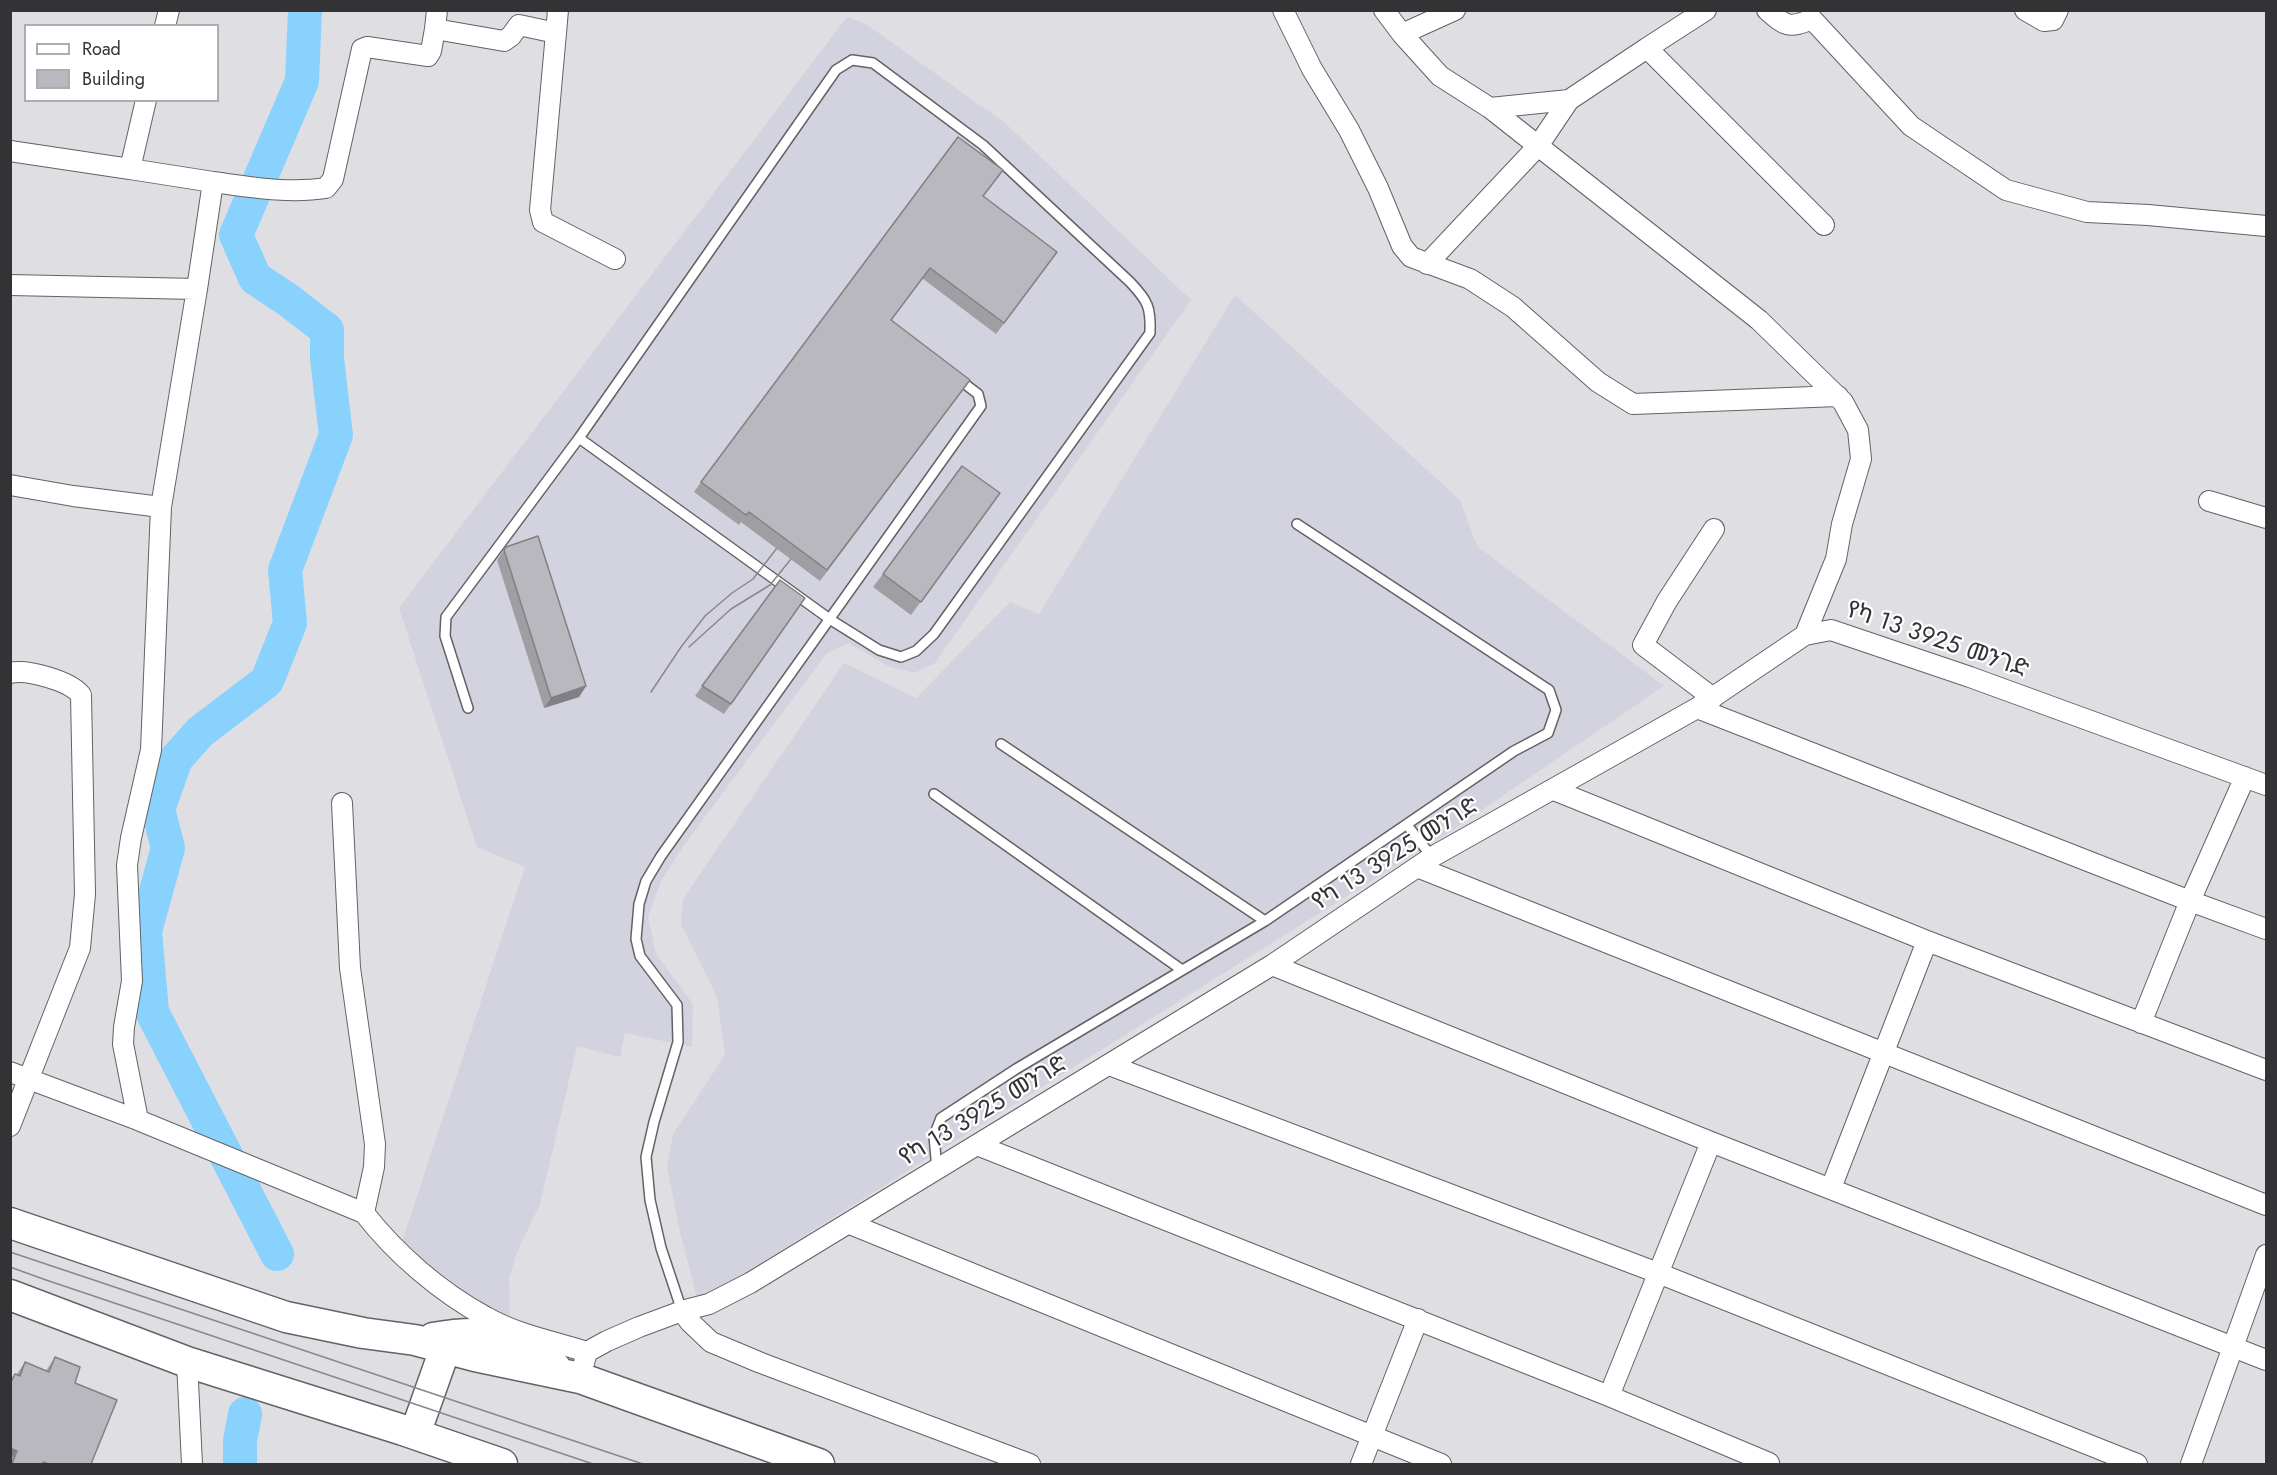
<!DOCTYPE html>
<meta charset="utf-8">
<style>
body{margin:0}
#map{position:relative;width:2277px;height:1475px;overflow:hidden;background:#dedee3;font-family:Jost,sans-serif}
canvas{display:block}
.frame{position:absolute;inset:0;border:12px solid #333335;pointer-events:none}
.legend{position:absolute;left:24px;top:24px;width:195px;height:78px;box-sizing:border-box;background:#fff;border:2px solid #adadae;margin:0;padding:8px 10px;list-style:none;font-size:18px;color:#333335}
.legend li{display:flex;align-items:center;gap:12px;height:30px}
.legend b{width:30px;border:2px solid #adadae}
</style>
<div id="map">
<canvas width="2277" height="1475"></canvas>
<div class="frame"></div>
<ul class="legend">
<li><b style="height:8px;background:#fff"></b>Road</li>
<li><b style="height:16px;background:#b8b8be"></b>Building</li>
</ul>
</div>
<script>
const ctx = document.querySelector('canvas').getContext('2d');
ctx.lineJoin = 'round';
function fill(path, color) {
  ctx.fillStyle = color;
  ctx.fill(path, 'evenodd');
}
function trace(path, color, width, dash) {
  ctx.strokeStyle = color;
  ctx.lineWidth = width;
  ctx.lineCap = dash ? 'butt' : 'round';
  ctx.setLineDash(dash || []);
  ctx.stroke(path);
}
function label(font, color, halo, rows, align = 'center') {
  ctx.font = font + ' Jost,"Noto Sans Ethiopic",sans-serif';
  ctx.lineWidth = 4.5;
  ctx.setLineDash([]);
  ctx.textBaseline = 'middle';
  ctx.strokeStyle = halo;
  ctx.fillStyle = color;
  for (const [text, x, y, turn = 0] of rows) {
    ctx.save();
    ctx.translate(x, y);
    ctx.rotate((+turn || 0) * Math.PI / 180);
    ctx.textAlign = isNaN(turn) ? turn : align;
    if (halo) ctx.strokeText(text, 0, 0);
    ctx.fillText(text, 0, 0);
    ctx.restore();
  }
}
const built = new Path2D(`
 M847 17 866 24 1005 123 1191 300 934 664 914 673 890 667 848 643 826 654 682 848 661 881 648 917 656 954 693 1004 692 1047 625 1033 620 1057 577 1046 540 1204 517 1252 509 1279 510 1317 453 1292 401 1245 525 867 477 847 399 608Z
 M1235 295 1460 500 1477 546 1664 686 1451 831 698 1302 679 1228 667 1167 673 1134 725 1055 717 997 681 924 683 899 844 663 916 698 1010 602 1039 614Z`);
const river = new Path2D(`
 M277 1254 152 1012 145 931 168 848 158 809 176 759 200 732 267 681 290 623 285 570 336 435 327 358V330L288 300 255 278 236 235 302 81 305 10
 M240 1464V1441L245 1414`);
const lane = new Path2D(`
 M468 708 445 636 446 617 579 438 836 70 852 60 873 63 983 145 1130 282C1148 301 1151 307 1150 333L934 634 916 651 901 657 879 650 831 620 579 438
 M1001 744 1265 921
 M934 794 1182 970
 M1407 825 1432 857
 M937 1170 934 1136 941 1118 1016 1069 1265 921 1514 751 1548 733 1556 710 1549 690 1297 524
 M682 1311 661 1248 650 1200 646 1157 654 1122 678 1042 677 1005 640 956 636 939 639 904 646 881 661 856 981 406 978 394 957 378`);
const street = new Path2D(`
 M1283 10 1312 69 1349 130 1378 188 1402 246 1411 257 1470 279 1513 307 1598 382 1633 404 1838 396
 M1384 10 1402 34
 M1455 10 1402 34 1440 76 1490 108
 M1767 10C1785 26 1789 29 1812 19L1911 126 2006 190 2087 212 2148 215 2266 226
 M2025 10 2044 21 2053 20 2058 10
 M165 26 169 10
 M435 29 437 10
 M556 33 540 210 543 222 615 259
 M1647 48 1706 10
 M146 100 130 169 213 182
 M10 151 130 169
 M1427 264 1538 146 1569 100
 M10 285 197 289 213 182C250 187 289 194 326 188L333 179 362 49 367 47 428 56 431 51 435 29 504 41 511 36 519 25 556 33 558 10
 M10 485 73 496 161 507
 M2209 501 2266 518
 M1805 635 1836 559 1842 524 1861 459 1858 430 1843 402 1759 320 1490 108 1569 100 1647 48 1824 225
 M10 673C28 669 70 681 81 695L85 894 80 948 10 1126
 M1713 698 1643 645 1667 601 1714 529
 M1697 708 2190 901 2266 929
 M1554 790 1927 941 2266 1070
 M342 803 350 968 375 1144 374 1167 364 1213
 M1417 867 2266 1205
 M1272 965 1711 1142 2266 1360
 M2141 1023 2190 901 2245 777
 M1109 1065 1658 1273 2137 1464
 M10 1072 138 1120 364 1213C396 1254 440 1292 486 1317 515 1334 555 1342 587 1352L584 1363
 M138 1120 123 1044 124 1027 132 981 127 865 131 838 151 750 161 507 197 289
 M977 1145 1609 1396 1769 1463
 M1831 1188 1927 941
 M850 1224 1441 1464
 M682 1311 690 1322 711 1342 761 1363 1030 1464
 M587 1352 607 1341 639 1327 682 1311 709 1304 750 1283 1272 965 1432 857 1697 708 1805 635 1831 630 1970 677 2266 785
 M187 1362 192 1464
 M1609 1396 1711 1142
 M1361 1464 1418 1319
 M2191 1464 2266 1255`);
const primary = new Path2D(`
 M10 1223 286 1317 363 1333 415 1340 475 1356 580 1378 819 1464
 M10 1295 187 1362 403 1430 502 1464
 M433 1338C460 1333 500 1330 525 1345 535 1352 545 1360 555 1367
 M415 1434 445 1349`);
const tram = new Path2D(`
 M689 647 731 609 770 585 791 559
 M651 692 681 647 705 616 732 593 753 579 777 548
 M10 1252 643 1464
 M10 1267 46 1280 593 1464`);
const wall = new Path2D(`
 M983 197 1050 262 996 334 922 278 891 320 970 380 820 581 741 522 739 525 694 492 701 482Z
 M1000 493 911 615 873 587 883 574Z
 M506 547 586 686 579 697 544 708 497 560Z
 M780 580 805 598 724 714 695 696Z
 M55 1357 75 1383 91 1464H10V1380L15 1374H17L25 1362 46 1371Z`);
const shadedWall = new Path2D(`
 M586 686 579 697 544 708 551 698Z
 M10 1448 17 1451 10 1460Z`);
const building = new Path2D(`
 M958 137 1003 170 983 196 1057 252 1004 323 930 268 891 320 970 380 827 570 749 512 746 515 701 482Z
 M962 466 1000 493 921 602 883 574Z
 M538 536 586 686 551 698 504 550 506 547Z
 M780 580 805 598 731 704 702 686Z
 M55 1357 80 1367 75 1383 117 1400 91 1464H49L43 1462V1464H12L17 1451 10 1448V1384L15 1374 20 1376 25 1362 49 1372Z`);
const streetNames = [
 ["የካ 13 3925 መንገድ",1937,641,19],
 ["የካ 13 3925 መንገድ",1396,855,-32],
 ["የካ 13 3925 መንገድ",984,1112,-31]
];
fill(built, '#d3d2df');
trace(river, '#89d2fd', 34);
trace(lane, '#626267', 12);
trace(street, '#626267', 22);
trace(primary, '#626267', 33);
trace(lane, '#fff', 9);
trace(street, '#fff', 20);
trace(primary, '#fff', 30);
trace(tram, '#88888c', 1.5);
fill(wall, '#9e9ea3');
fill(shadedWall, '#818185');
fill(building, '#b8b8be');
trace(building, '#818185', 1.5);
label('24px', '#333335', '#fff', streetNames);
</script>
